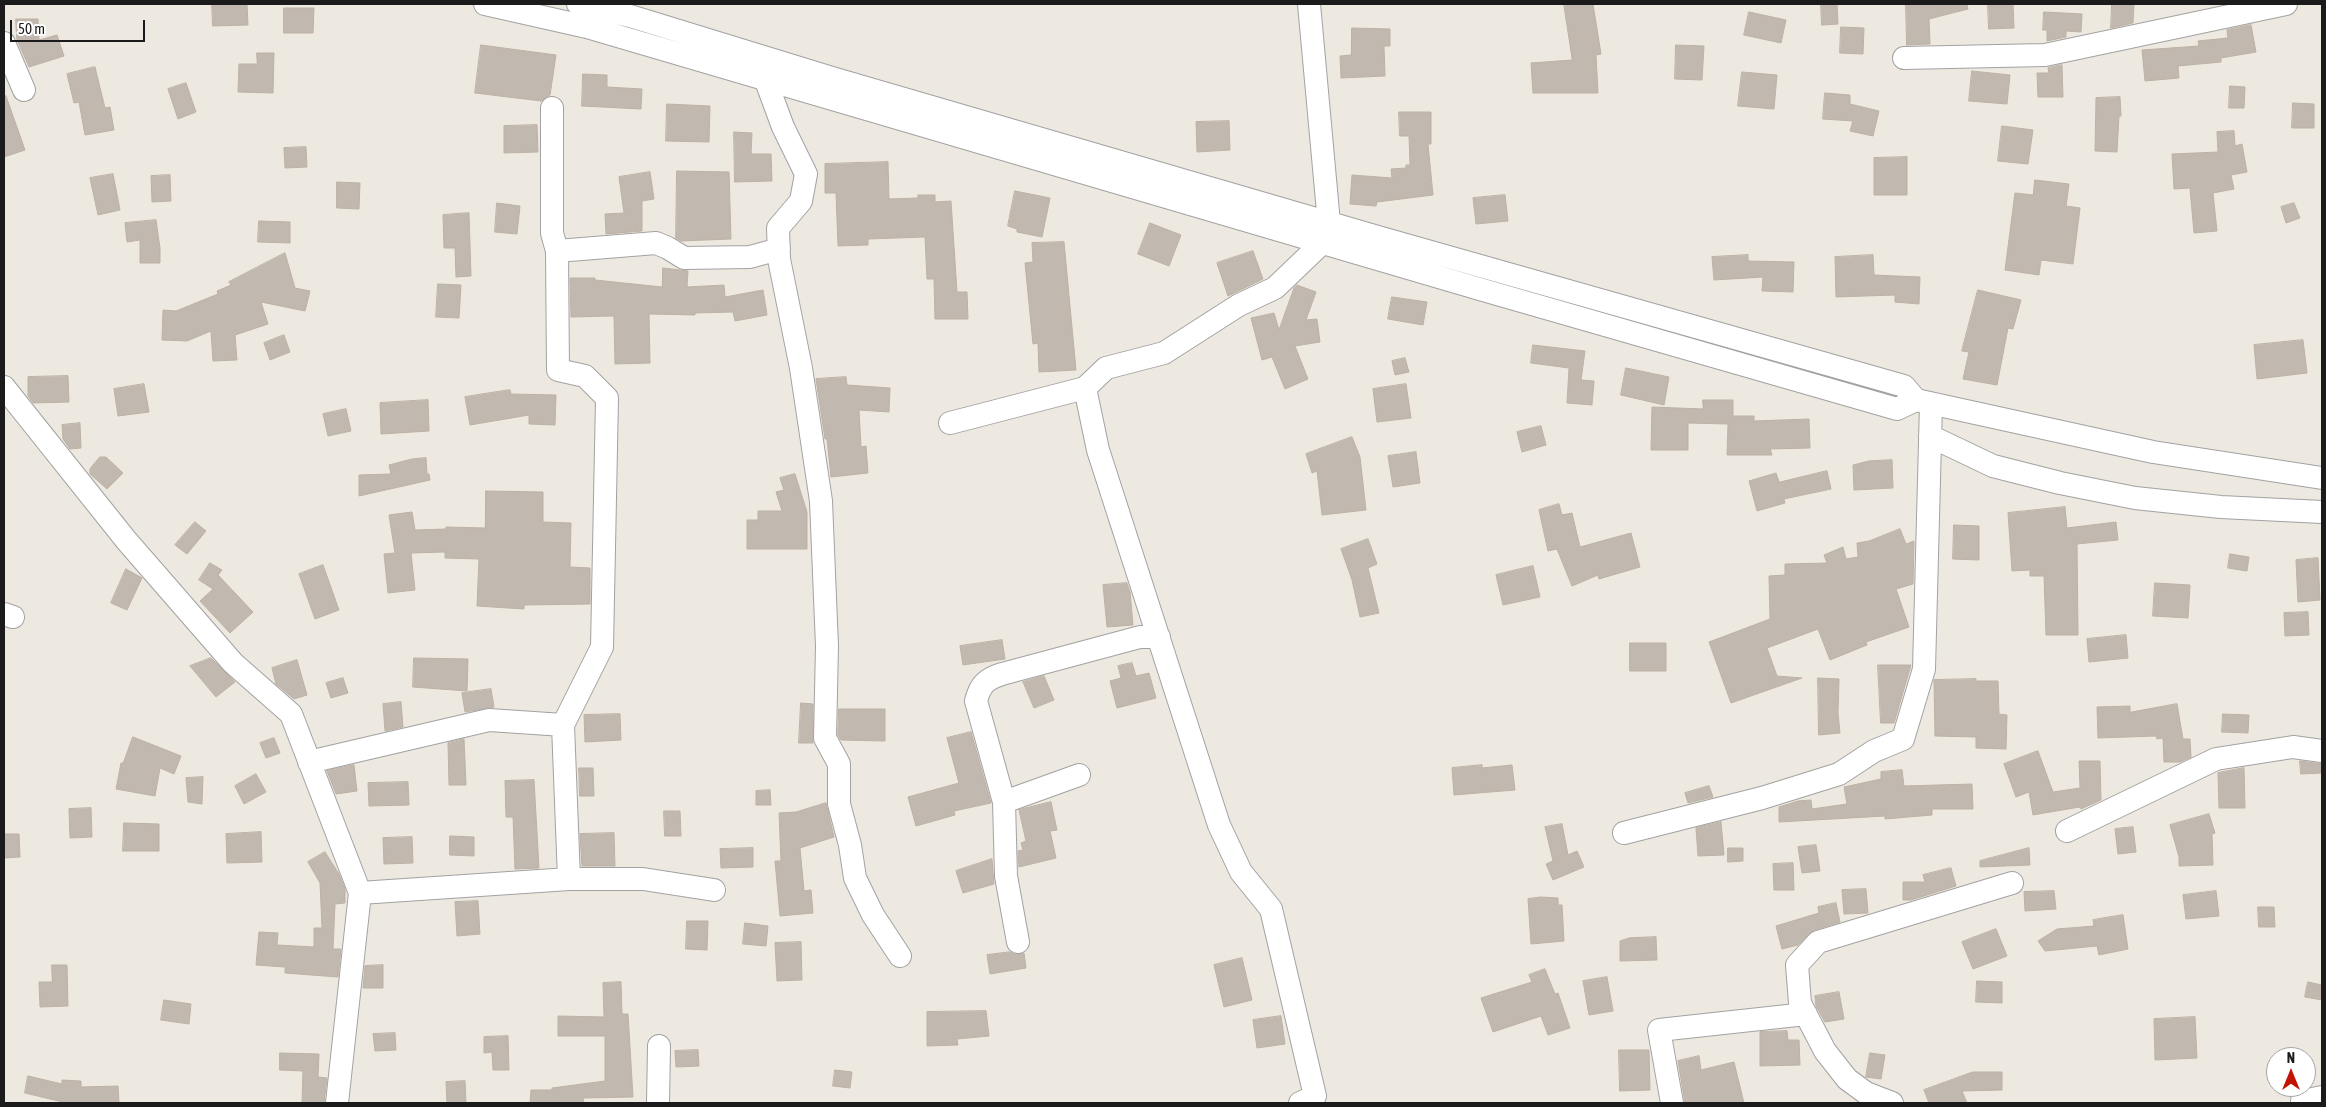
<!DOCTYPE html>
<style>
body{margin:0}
#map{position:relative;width:2326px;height:1107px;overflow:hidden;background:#ede9e0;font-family:"Asap Condensed",sans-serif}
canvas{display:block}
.frame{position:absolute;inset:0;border:5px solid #1b1b1b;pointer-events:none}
.north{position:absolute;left:2266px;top:1047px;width:50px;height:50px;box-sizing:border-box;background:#fff;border:1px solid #a4a4a4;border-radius:50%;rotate:0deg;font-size:14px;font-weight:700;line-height:20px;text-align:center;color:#1b1b1b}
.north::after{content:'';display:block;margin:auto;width:18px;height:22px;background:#c21404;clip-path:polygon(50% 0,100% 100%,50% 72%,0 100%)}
.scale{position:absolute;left:10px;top:20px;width:135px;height:22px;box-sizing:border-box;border:2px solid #1b1b1b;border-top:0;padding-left:6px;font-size:15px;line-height:18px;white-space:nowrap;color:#1b1b1b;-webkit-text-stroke:4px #fff;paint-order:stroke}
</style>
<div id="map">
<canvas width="2326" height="1107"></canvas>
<div class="frame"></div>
<div class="north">N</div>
<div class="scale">50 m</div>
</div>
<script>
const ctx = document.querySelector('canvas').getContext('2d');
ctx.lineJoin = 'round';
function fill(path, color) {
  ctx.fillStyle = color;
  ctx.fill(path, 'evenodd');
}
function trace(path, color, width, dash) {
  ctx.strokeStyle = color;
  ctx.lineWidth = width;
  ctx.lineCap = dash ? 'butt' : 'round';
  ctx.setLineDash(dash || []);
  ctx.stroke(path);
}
const building = new Path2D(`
 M212 4H247L248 25 213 26Z
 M1564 4H1593L1601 54 1596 55 1598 93H1533L1531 63 1572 60Z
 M1821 4H1837L1838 24 1822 25Z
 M1906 4H1967L1968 9 1929 19 1930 44 1907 45Z
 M1988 4H2013L2014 28 1989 29Z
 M2112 4H2134L2133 23 2111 28Z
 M284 8H314L313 33H284Z
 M1749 12 1786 20 1781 43 1744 35Z
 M2044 12 2082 14 2081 32 2066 31V37L2047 41V30H2043Z
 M16 19H38L39 40 57 35 64 56 29 67 17 40Z
 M2251 25 2256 52 2221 58V62L2178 66 2179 78 2145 81 2142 50 2199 46 2198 41 2228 38 2227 30Z
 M1841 27 1864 28 1863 54 1840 53Z
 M1352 28 1390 29V46H1384L1385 76 1341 78 1340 56 1351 55Z
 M481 45 556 55 550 95 541 101 475 93Z
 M1676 45 1704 46 1702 80 1675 79Z
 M257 53H274L273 93 238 92 239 64H257Z
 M2062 65 2063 97H2038L2037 73H2049L2048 68Z
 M95 67 105 108 110 107 114 130 85 135 79 102 74 103 67 74Z
 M1972 71 2010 75 2007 104 1969 101Z
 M1742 72 1777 75 1774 109 1738 106Z
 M583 74 607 75V87L642 89 641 109 582 106Z
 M186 83 196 112 178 119 168 89Z
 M2230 86 2245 87 2244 108H2229Z
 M1825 93 1850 95V104L1879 111 1873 136 1850 131 1853 121 1823 119Z
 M6 96 25 150 4 157V97Z
 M2120 97 2121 116H2119L2117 152 2095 151 2096 98Z
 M2293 103 2314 104V128H2292Z
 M667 104 710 106 709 142 666 141Z
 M1399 112H1431V144H1428L1433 195 1377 202 1376 206 1350 204 1352 175 1392 178 1391 169 1406 168V165H1410L1409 136H1400Z
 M1229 121 1230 150 1197 152 1196 122Z
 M537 125 538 152 504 153V126Z
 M2002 126 2033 130 2028 164 1998 161Z
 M2234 131 2235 146 2242 144 2247 172 2231 175 2234 189 2213 193 2217 231 2194 233 2190 188 2174 189 2172 154 2218 152 2217 132Z
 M734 132 752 133 751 154H771L772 181 735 182Z
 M306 147 307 167 285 168 284 148Z
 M1907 157V195H1874V158Z
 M888 162 889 199 918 198V195H935V202L951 201 957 292H967L968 319H935L934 279H927L925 237 868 239V245L838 246 836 193H825V164Z
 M677 171 729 172 731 239 681 241 676 238Z
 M650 172 654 199 642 201V231L606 234 605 214 624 213 619 177Z
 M113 174 120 210 98 215 90 178Z
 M170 175 171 201 152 202 151 176Z
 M2035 180 2069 184 2066 206 2080 208 2073 264 2041 260 2039 275 2005 270 2015 193 2033 195Z
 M337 182 360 183 359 209 337 208Z
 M1015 191 1050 198 1042 237 1017 232V229L1008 226Z
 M1505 195 1508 221 1476 224 1473 198Z
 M497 203 520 206 517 234 495 232Z
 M2294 203 2300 218 2286 223 2281 207Z
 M469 213 471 276 456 277 455 248H444L443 215Z
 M156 220 160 248V263H140V240L127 242 125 223Z
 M259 221 290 222V243L258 242Z
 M1150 223 1181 235 1169 266 1138 254Z
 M1064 242 1076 370 1039 372 1038 343 1033 344 1025 263 1033 262 1032 243Z
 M1253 251 1263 279 1228 296 1217 263Z
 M285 253 295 288 310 291 305 311 261 302 268 324 235 335 237 360 213 361 211 331 187 341 162 340 163 310 176 311 218 294 217 291 231 285 229 282Z
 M1748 255V261L1794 262 1793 292 1762 291 1763 277 1714 280 1712 257Z
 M1873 255 1874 275 1920 277 1919 304 1895 302V295L1836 297 1835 257Z
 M663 268 688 271 687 287 724 285 725 297 763 290 767 315 735 321 733 312 695 313V315L649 314 650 363 615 364 614 316 571 317 570 278H595V280L662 287Z
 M438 284 461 285 459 318 436 317Z
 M1297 285 1316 292 1306 320 1317 319 1320 342 1295 346 1308 379 1285 389 1272 357 1262 360 1251 318 1274 313 1279 330 1294 288Z
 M1978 290 2021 300 2013 329 2008 328 1997 385 1963 379 1969 352 1962 351Z
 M1392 297 1427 302 1423 325 1388 319Z
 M284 335 290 352 270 360 264 343Z
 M2303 340 2307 373 2257 379 2254 345Z
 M1533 345 1585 351 1581 380 1594 381 1592 405 1567 403 1569 368 1531 363Z
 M1405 358 1409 372 1395 375 1392 361Z
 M1626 368 1669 377 1664 405 1621 395Z
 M68 376 69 402 33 403 28 396V377Z
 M846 377 847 385 890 388 889 412 859 410 861 447 866 446 868 473 831 477 827 439H825L816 379Z
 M144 384 149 412 118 416 114 389Z
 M1406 384 1411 418 1377 422 1373 389Z
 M510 390 511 394 556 395 555 425 529 424V415L470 425 465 397Z
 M428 400 429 431 381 434 380 403Z
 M1703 400H1733V416H1754V421L1809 419 1810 448 1770 449 1772 455H1727L1728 424 1688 423V450H1651L1652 407 1703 409Z
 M346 409 351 431 328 436 323 414Z
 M80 423 81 448 70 449 63 439 62 425Z
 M1541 426 1546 445 1522 452 1517 432Z
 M1352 437 1360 457 1366 510 1322 515 1317 471 1312 473 1306 454Z
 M1416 452 1420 483 1393 487 1388 456Z
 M100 457H106L123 473 107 489 90 474V469Z
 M426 458 427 474H429L430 480 359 496V475L391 474 389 465 412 459Z
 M1892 460 1893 488 1854 490 1853 465 1869 461Z
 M1827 471 1831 489 1784 499 1785 503 1757 511 1749 481 1776 473 1779 482Z
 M795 474 807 512V549H747V520H758V511H782L776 492 784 490 780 478Z
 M486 491 543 492V522L571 523 570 567 590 568V604L524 605V609L477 606 479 559 445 558V552L411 553 415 590 388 593 384 554 395 553 389 515 412 512 415 530 446 529V527L485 528Z
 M1559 504 1562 515 1572 513 1580 547 1631 533 1640 567 1599 579 1598 575 1572 586 1557 549 1548 551 1539 510Z
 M2065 507 2067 528 2116 522 2118 540 2077 544 2078 635H2046L2044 576H2030V570L2012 571 2008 513Z
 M195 522 206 531 187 554 175 545Z
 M1954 525 1979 526V560L1953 559Z
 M1900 529 1906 544 1914 541 1913 584 1896 589 1909 627 1866 642 1867 645 1830 660 1818 629 1767 648 1777 676 1802 678 1731 703 1709 642 1770 619 1769 576 1785 575V564L1827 563 1824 555 1843 547 1846 559 1858 557 1857 543 1869 541Z
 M1368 539 1377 564 1368 568 1379 613 1360 617 1352 580 1341 549Z
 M2230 554 2249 557 2247 571 2228 568Z
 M2318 558 2320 600 2298 602 2296 560Z
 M210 563 222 570 218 575 253 612 230 633 200 601 213 589 199 580Z
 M323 565 339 610 315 619 299 574Z
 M1533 566 1540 597 1503 605 1496 575Z
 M126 569 142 578 127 610 111 603Z
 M1127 583 1130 592 1133 625 1107 627 1103 585Z
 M2155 583 2190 585 2188 618 2153 616Z
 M2308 612 2309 635 2285 636 2284 613Z
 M2126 635 2128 658 2089 662 2087 639Z
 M1002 640 1005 659 963 665 960 646Z
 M1630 643H1666V671H1630Z
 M211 658 235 682 216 697 190 666Z
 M414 658 468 659 467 691 413 687Z
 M297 660 307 695 294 699 276 684 272 668Z
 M1132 663 1136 676 1149 673 1156 698 1117 708 1110 681 1121 678 1118 666Z
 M1878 665H1911L1894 723H1881Z
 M1044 676 1054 700 1034 708 1023 682Z
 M343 678 348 693 331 698 326 683Z
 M1818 678 1839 679 1838 713 1840 733 1819 735Z
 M1976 679V681H1998L1999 714 2007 715 2006 749 1976 748V737L1935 736 1934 680Z
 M491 689 494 707 465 712 462 693Z
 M401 702 403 727 385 731 383 704Z
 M801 703 813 704V743H799Z
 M2177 704 2183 739H2190L2191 757 2180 762H2164L2163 738 2157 739 2156 736 2098 738 2097 707 2130 706V712Z
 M839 709H885V741L841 740 838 735Z
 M620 714 621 740 585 742 584 715Z
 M2223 714 2249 715 2248 733 2222 732Z
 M971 732 991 803 954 811 955 815 916 826 908 797 959 783 947 738Z
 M133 737 181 756 174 774 160 768 155 796 116 789 121 763H123Z
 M274 738 280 753 266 758 260 743Z
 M464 739 466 785H449L448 743Z
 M2038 751 2053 792 2080 788 2079 761H2100L2101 800 2081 809 2080 807 2050 812 2049 810 2050 812 2033 815 2029 792 2016 797 2004 764Z
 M2300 761 2322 764V773L2301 774Z
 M354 765 357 791 336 794 327 771Z
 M1482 765V768L1512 765 1515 790 1454 795 1452 768Z
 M579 768H593L594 796H580Z
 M2244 768 2245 808H2219L2218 773Z
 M1902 770 1904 786 1972 784 1973 809H1932V815L1885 819V816L1779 822V807L1798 801 1811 800 1812 809 1847 804 1844 787 1881 779V772Z
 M256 774 266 792 244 804 235 786Z
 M203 777 202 804 188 802 186 778Z
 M534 780 539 868 515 869 513 817H506L505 781Z
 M408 782 409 805 369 806 368 783Z
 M1709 786 1713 797 1688 803 1685 793Z
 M770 790 771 805H756V791Z
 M1051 802 1057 830 1050 831 1056 858 1019 867 1018 851 1023 850 1021 843 1026 841 1019 810Z
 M826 803 834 837 800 848 804 891 811 890 813 913 780 916 775 861H781L779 813 796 812Z
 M91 808 92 837 70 838 69 809Z
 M664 811H680L681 836H665Z
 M2209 814 2215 833 2212 834 2213 865 2179 866V857L2170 825Z
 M1721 822 1724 855 1698 856 1696 828Z
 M124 823 159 824V851H123Z
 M1562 824 1568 855 1577 851 1584 867 1553 880 1546 864 1553 861 1545 827Z
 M2133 827 2136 852 2118 854 2115 829Z
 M261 832 262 862 227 863 226 834Z
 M614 833 615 866H582L580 834Z
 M4 834H19L20 857 4 858Z
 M450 836 474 837V856L450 855Z
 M412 837 413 863 384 864 383 838Z
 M1816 845 1820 871 1802 873 1798 847Z
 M753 848V867L721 868 720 849Z
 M1728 848H1743V861L1728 862Z
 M2029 848 2030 865 1980 867V861Z
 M325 852 339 874 345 889V903L335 904 333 949H341L338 977 285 973V967L256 965 259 932 278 933 277 945 314 947V928H322L320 883 308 862Z
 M992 859 994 884 963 893 956 871Z
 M1793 863 1794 890H1774L1773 864Z
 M1951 868 1956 886 1911 900H1903V882H1925L1923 875Z
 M1866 889 1868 913 1844 914 1842 890Z
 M2054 891 2056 909 2025 911 2024 892Z
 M2216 891 2219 916 2186 919 2183 895Z
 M1541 897 1558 898V905H1562L1564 941 1531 944 1528 899Z
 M478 901 480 934 457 936 455 902Z
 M1836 903 1840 922 1814 930 1798 945 1782 949 1776 926 1819 913 1818 907Z
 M2258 907H2274L2275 927H2259Z
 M2123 915 2128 949 2099 955 2097 946 2045 951 2038 941 2057 929 2094 926 2093 920Z
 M687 921H708L707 950 686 949Z
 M745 923 768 926 766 946 743 944Z
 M1996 929 2007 956 1973 969 1962 942Z
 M1656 937 1657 960 1620 961V941L1629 938Z
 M801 942 802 980 777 981 775 943Z
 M1010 952 1014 954 1024 953 1026 968 990 974 987 955Z
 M1242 958 1252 1000 1224 1007 1214 965Z
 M52 965H67L68 1006 40 1007 39 982H52Z
 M383 965V988H363L365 966Z
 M1545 969 1555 994 1558 993 1570 1028 1548 1035 1541 1016 1493 1032 1481 998 1532 982 1529 975Z
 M1607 977 1613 1011 1589 1015 1583 981Z
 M1977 981 2002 982V1003L1976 1002Z
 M621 982 622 1014H628L633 1097 583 1098 584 1103H530L531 1090H552V1088L605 1081V1036H558V1016L604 1017 603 983Z
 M2308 982 2322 985V1000L2305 997Z
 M1839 992 1844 1019 1825 1022 1816 1006 1815 996Z
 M164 1000 191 1004 189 1024 161 1020Z
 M986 1011 989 1036 957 1039 958 1045 927 1046V1012Z
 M1281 1016 1285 1044 1257 1048 1253 1020Z
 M2195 1017 2197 1058 2155 1060 2154 1019Z
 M1787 1031 1788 1040H1799L1800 1065 1760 1066V1032Z
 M395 1033 396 1050 375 1051 373 1034Z
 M508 1036 509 1070H493L492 1052 484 1053V1037Z
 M698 1050 699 1066 676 1067 675 1051Z
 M1619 1050H1649L1650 1090 1620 1091Z
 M280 1053 319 1054 318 1077 327 1078 324 1103H302L303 1071 280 1070Z
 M1870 1053 1885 1055 1881 1079 1866 1077Z
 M1699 1056 1701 1070 1734 1062 1744 1103H1685L1678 1061Z
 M835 1070 852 1072 850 1088 833 1086Z
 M1973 1072H2002V1090L1962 1091 1967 1103H1929L1924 1090Z
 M28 1076 62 1084V1080L81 1081V1087L118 1086 119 1103H67L25 1093Z
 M465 1081 466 1103H447L446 1082Z`);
const minor = new Path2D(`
 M485 4 587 27 1483 290 1897 409 1916 400 2153 452 2322 478
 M578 4 630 16 832 78 1378 237 1904 386 1916 400
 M4 43 24 90
 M1904 58 2045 55 2286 4
 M766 81 783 127 806 174 801 201 778 228 779 259 801 368 821 501 827 646 825 738 839 764V804L850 845 855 878 873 915 900 956
 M552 108V233L557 251 558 370 585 376 607 398 602 647 563 725 569 879
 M557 251 656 243 668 248 684 258 750 257 779 249
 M4 387 126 540 233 663 291 714 360 893 337 1103
 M950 423 1085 388
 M1930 436 1993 466 2060 483 2135 498 2221 507 2322 512
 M4 614 13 617
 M309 762 489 720 563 725
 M1079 775 1004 802 976 701C980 685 986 679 1002 674L1140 637H1159
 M1004 802 1006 876 1018 942
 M2067 831 2216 759 2293 747 2322 751
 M1624 833 1762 798 1839 774 1874 751 1903 739 1924 669 1931 404
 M360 893 569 879H643L714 890
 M2302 1101 2322 1097
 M658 1103 659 1046
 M1300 1103 1315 1096 1271 909 1241 872 1219 825 1098 450 1085 388 1106 368 1164 353 1239 305 1275 288 1322 243 1329 223 1309 4
 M1672 1103 1659 1030 1806 1014
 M1892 1103 1866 1093 1847 1079 1825 1051 1800 1003 1797 965 1818 942 2012 883`);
fill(building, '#c1b8b0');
trace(building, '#beb1a3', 1);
trace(minor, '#a2a2a2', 24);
trace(minor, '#fff', 22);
</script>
